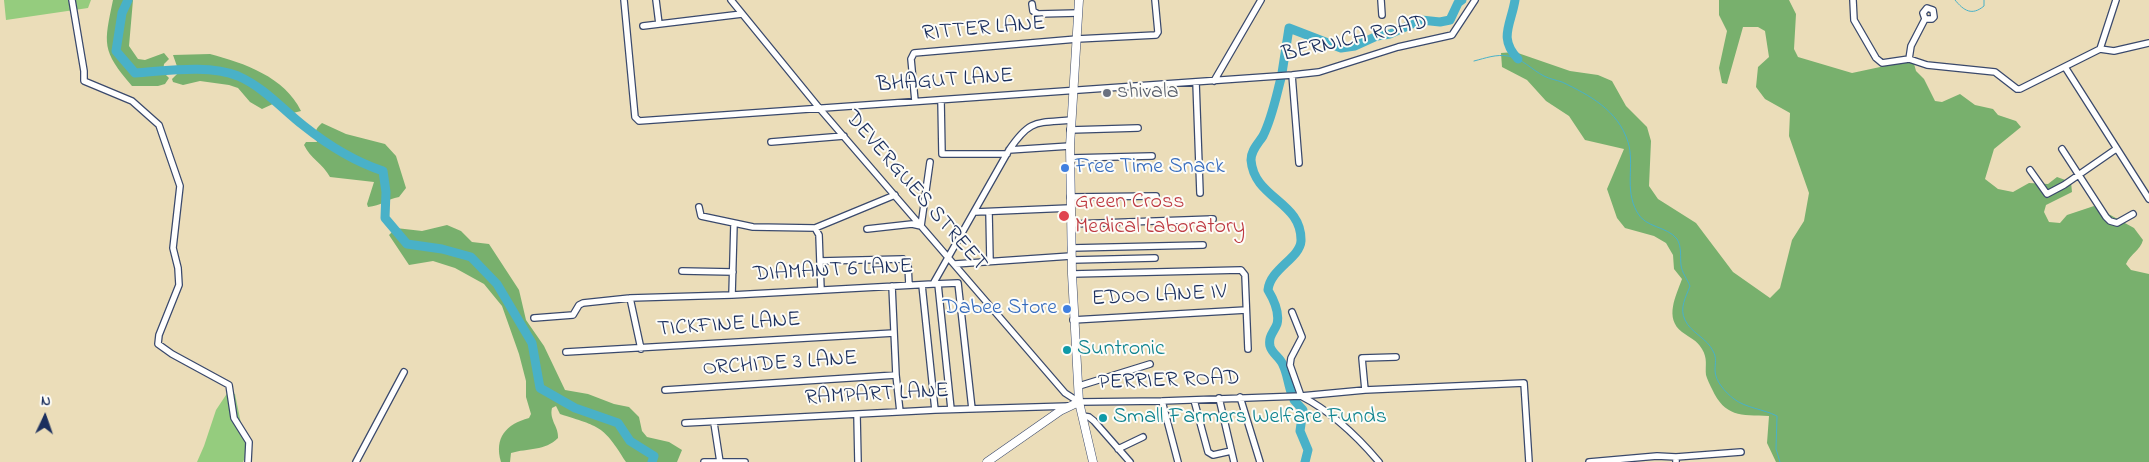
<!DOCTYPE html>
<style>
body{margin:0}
#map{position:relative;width:2149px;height:462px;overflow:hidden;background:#ebddb9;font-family:"Indie Flower",sans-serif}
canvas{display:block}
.north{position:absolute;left:20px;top:392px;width:50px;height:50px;-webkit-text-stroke:4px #fdfcf7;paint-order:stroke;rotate:3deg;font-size:14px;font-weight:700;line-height:20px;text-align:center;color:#1b2f5e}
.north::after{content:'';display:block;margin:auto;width:18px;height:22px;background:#1b2f5e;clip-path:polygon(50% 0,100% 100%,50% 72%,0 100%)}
</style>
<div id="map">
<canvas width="2149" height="462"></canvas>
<div class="north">N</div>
</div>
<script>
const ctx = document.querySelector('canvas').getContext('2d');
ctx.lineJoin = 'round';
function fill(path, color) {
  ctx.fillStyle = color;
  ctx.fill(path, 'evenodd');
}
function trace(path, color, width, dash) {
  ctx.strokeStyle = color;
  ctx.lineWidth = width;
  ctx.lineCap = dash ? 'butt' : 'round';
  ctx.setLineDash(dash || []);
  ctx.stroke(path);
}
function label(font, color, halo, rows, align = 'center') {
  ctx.font = font + ' "Indie Flower",sans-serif';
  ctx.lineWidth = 4;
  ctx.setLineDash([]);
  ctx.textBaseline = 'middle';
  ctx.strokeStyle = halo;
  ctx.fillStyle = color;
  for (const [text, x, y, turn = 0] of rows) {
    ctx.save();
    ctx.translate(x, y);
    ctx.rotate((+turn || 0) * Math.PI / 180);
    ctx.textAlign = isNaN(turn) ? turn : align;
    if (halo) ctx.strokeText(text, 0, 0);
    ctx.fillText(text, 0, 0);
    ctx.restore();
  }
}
const green = new Path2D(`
 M4 0H91L88 8 6 20Z
 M228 392 235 394 247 453 243 462H197L204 446 216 410Z`);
const forest = new Path2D(`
 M113 0H133L129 46 138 59 145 60 164 53 169 59 164 64 163 72 169 78 165 84 158 86H132C101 50 104 44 113 0Z
 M1719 0H1789L1796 14 1794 49 1798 57 1852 73 1913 60 1916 71 1924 79 1935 101 1942 102 1960 94 1975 105 1993 109 1998 115 2016 121 2021 127 1994 149 1985 179 1998 189 2013 192 2029 183 2048 184 2057 177 2071 182 2072 192 2046 205 2044 212 2049 222 2060 223 2067 215 2094 206 2134 228 2143 240C2140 251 2131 253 2126 264L2131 270 2149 274V462H1776L1767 443 1769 416C1740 415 1725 417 1712 389 1710 385 1707 379 1706 375 1705 365 1708 359 1702 349 1697 340 1690 338 1682 332 1664 318 1676 296 1682 279L1674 269 1673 255 1666 243 1654 236 1625 228 1617 218 1607 189 1624 149 1585 140 1569 116 1546 101 1527 80 1502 67 1501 53 1515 52 1570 71 1598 75 1612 81 1626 106 1647 127 1651 141 1649 186 1658 199 1696 223 1733 272 1770 298 1780 288 1792 240 1804 221 1809 193 1789 136 1790 113 1765 99 1756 87 1758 67 1769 57 1765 31 1758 27H1743L1727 84 1722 83 1719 68 1727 31 1719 15Z
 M210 54C244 63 285 77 301 111L289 114 275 103 262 109 250 102 238 88 229 85 200 81 183 85 173 82 172 79 179 72 173 55Z
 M322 123 346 134 385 144 396 156 406 188 399 197C387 199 381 206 368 207L367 204 374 182 330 177C323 164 310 158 304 145L306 142H317C314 133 315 129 322 123Z
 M447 225 461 231 472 242 489 244 519 290 526 320 544 346 565 390 588 394 614 404 629 407 639 417 642 431 647 437 669 442 682 450 677 462H626C603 425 600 427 560 414L556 406 552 408C549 420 559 427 558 438 545 451 528 448 511 453L510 462H501C494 438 506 424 529 418L531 414 526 397V381L519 354 502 306 484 284 455 268 433 261 409 265 389 235 396 228 422 231Z`);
const stream = new Path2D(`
 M1955 0C1964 11 1972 16 1984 6V0
 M1474 61C1486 58 1496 54 1508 56 1522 58 1532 70 1544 76 1550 79 1556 80 1562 82 1589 95 1618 110 1628 142 1635 164 1624 189 1637 212 1645 228 1667 226 1677 239 1682 247 1680 257 1681 265 1682 273 1687 279 1690 286 1686 297 1679 308 1685 320 1691 333 1707 338 1713 351 1717 358 1715 363 1715 370 1715 381 1725 392 1734 399 1746 408 1763 409 1777 416L1776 449 1780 462`);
const river = new Path2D(`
 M128 0 122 13 116 51 135 73C166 71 209 64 238 76 265 88 282 109 304 126 329 146 353 161 383 171L386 192 385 218 407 244 442 249 471 257 497 284 532 343 540 388 575 408 618 423 630 441 654 456 652 462
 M1515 0C1511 25 1498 38 1518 59
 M1282 73 1289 28 1341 48 1355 46 1377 36 1390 34 1421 20 1440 22 1450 20 1458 3 1462 0
 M1281 78C1276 97 1272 118 1263 136 1258 144 1251 150 1251 160 1254 199 1302 201 1301 241 1300 258 1270 269 1268 290 1274 300 1280 312 1277 324 1274 332 1268 336 1270 346 1272 354 1280 357 1283 365 1287 373 1288 383 1291 392
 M1294 400 1303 410 1300 431 1308 450 1305 462`);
const minor = new Path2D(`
 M72 0 84 71V81L132 101 159 125 180 186 173 248 178 268 179 285 159 335 158 344 172 354 229 385 234 418 249 442 248 462
 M624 0 635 117 639 121 1292 75 1319 72 1398 47 1452 35 1475 0
 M656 0 659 24
 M731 0 820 109 1065 393 1079 402 1162 401 1301 396 1365 390 1524 383 1529 462
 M1381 0 1382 15
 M1853 0 1854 20 1876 58 1882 63 1909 59 1927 65 1995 72 2017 89H2020L2100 49 2116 0
 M1032 4 1033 11 1038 14 1078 13
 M643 26 742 14
 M2100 49 2114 51 2149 43
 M1909 59 1911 46 1925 19 1923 13 1927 8 1933 10 1934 17 1932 19H1925
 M2065 67 2149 199
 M1292 75 1299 163
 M1214 81 1261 0
 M1196 82 1200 193
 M941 100 942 154H1007
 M915 101 911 59 914 53 1077 39 1156 35 1158 32 1155 0
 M1070 130 1138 128
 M771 142 844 136
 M2062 149 2106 217 2110 221 2117 223 2133 214
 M1009 150 1070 146
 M1070 158 1152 156
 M2030 170 2047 194 2064 185 2116 149
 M1070 197 1156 196
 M699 207 701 216 753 227 815 228 895 195
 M975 212 1070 208
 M989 212 990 261
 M1072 224 1213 219
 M815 228 819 235 821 290
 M867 229 912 224 921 226 930 162
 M1071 248 1203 245
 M1072 260 1155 258
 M820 261 903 259 908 265 909 285
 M955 264 1071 256
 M682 271 733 272
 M1072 274 1241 270 1245 275 1248 349
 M933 284 958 283 972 409
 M938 284 951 409
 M922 285 935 410
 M892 286 896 375 900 412
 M732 295 734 224
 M630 298 641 349
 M1292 312 1302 337 1291 358 1290 365 1301 396C1332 412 1357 436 1379 462
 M534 318 573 315 579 305 583 303 630 298 732 295 933 284 1009 150C1030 119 1036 123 1071 120
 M1073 320 1246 310
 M566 352 894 333
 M1079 386 1150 364
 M665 390 896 375
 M1365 390 1362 358 1396 357
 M1240 397 1260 462
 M1219 398 1234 462
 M1194 400 1208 452 1213 455 1231 451
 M1162 401 1178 462
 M857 415 858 462
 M1083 416 1089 417 1094 421 1130 462
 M685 423 935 410 1069 406
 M714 423 720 462
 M1118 449 1143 437
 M356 462 404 372
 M704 462H745
 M1589 462 1657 456 1676 457
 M1676 462V457L1741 452`);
const secondary = new Path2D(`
 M1079 0 1070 146 1072 274 1079 402 1093 462
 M987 462 1060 411 1079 402`);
const markers = [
 [1107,93,5,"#6b7280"],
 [1065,168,5,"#3f7fe0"],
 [1064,216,6,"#e0444e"],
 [1067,309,5,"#3f7fe0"],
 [1067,350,5,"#0f9aa8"],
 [1103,418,5,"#0f9aa8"]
];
const streetNames = [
 ["RITTER LANE",984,30,-5],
 ["BERNICA ROAD",1355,40,-13],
 ["BHAGUT LANE",945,82,-4],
 ["DEVERGUES STREET",915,192,49],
 ["DIAMANT 6 LANE",833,272,-3],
 ["EDOO LANE IV",1159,297,-3],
 ["TICKFINE LANE",729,326,-4],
 ["ORCHIDE 3 LANE",780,365,-4],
 ["PERRIER ROAD",1169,382,-2],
 ["RAMPART LANE",877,396,-3]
];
const worshipNames = [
 ["shivala",1117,93]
];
const shopNames = [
 ["Free Time Snack",1075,168],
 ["Dabee Store",1057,309,"right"]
];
const healthNames = [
 ["Green Cross",1075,203],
 ["Medical Laboratory",1075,228]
];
const cultureNames = [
 ["Suntronic",1077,350],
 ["Small Farmers Welfare Funds",1113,418]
];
fill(green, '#95cc7e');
fill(forest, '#78b06d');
trace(stream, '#49b1c8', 1);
trace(river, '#49b1c8', 9);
trace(minor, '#3a496c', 8);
trace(secondary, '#3a496c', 9);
trace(minor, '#fff', 5.5);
trace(secondary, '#fff', 8);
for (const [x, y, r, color] of markers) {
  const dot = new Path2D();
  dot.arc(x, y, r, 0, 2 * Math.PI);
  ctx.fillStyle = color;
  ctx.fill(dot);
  trace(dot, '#fdfcf7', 2);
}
label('22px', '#1b2f5e', '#fdfcf7', streetNames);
label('22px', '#5b616d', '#fdfcf7', worshipNames, 'left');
label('22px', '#366cbe', '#fdfcf7', shopNames, 'left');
label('22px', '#be3a42', '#fdfcf7', healthNames, 'left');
label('22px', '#0d838f', '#fdfcf7', cultureNames, 'left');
</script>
